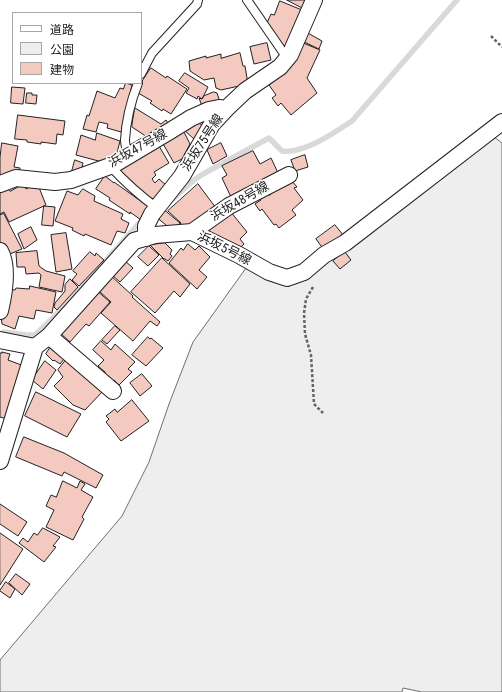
<!DOCTYPE html>
<meta charset="utf-8">
<style>
body{margin:0}
#map{position:relative;width:502px;height:692px;overflow:hidden;background:#fff;font-family:"Roboto Condensed","Noto Sans JP",sans-serif}
canvas{display:block}
.legend{position:absolute;left:12px;top:12px;width:130px;height:72px;box-sizing:border-box;background:#fff;border:1px solid #a7a7a7;margin:0;padding:5px 7px;list-style:none;font-size:12px;color:#222}
.legend li{display:flex;align-items:center;gap:8px;height:20px}
.legend b{width:20px;border:1px solid #a7a7a7}
</style>
<div id="map">
<canvas width="502" height="692"></canvas>
<ul class="legend">
<li><b style="height:5px;background:#fff"></b>道路</li>
<li><b style="height:11px;background:#eee"></b>公園</li>
<li><b style="height:11px;background:#f3c9c0"></b>建物</li>
</ul>
</div>
<script>
const ctx = document.querySelector('canvas').getContext('2d');
ctx.lineJoin = 'round';
function fill(path, color) {
  ctx.fillStyle = color;
  ctx.fill(path, 'evenodd');
}
function trace(path, color, width, dash) {
  ctx.strokeStyle = color;
  ctx.lineWidth = width;
  ctx.lineCap = dash ? 'butt' : 'round';
  ctx.setLineDash(dash || []);
  ctx.stroke(path);
}
function label(font, color, halo, rows, align = 'center') {
  ctx.font = font + ' "Roboto Condensed","Noto Sans JP",sans-serif';
  ctx.lineWidth = 3;
  ctx.setLineDash([]);
  ctx.textBaseline = 'middle';
  ctx.strokeStyle = halo;
  ctx.fillStyle = color;
  for (const [text, x, y, turn = 0] of rows) {
    ctx.save();
    ctx.translate(x, y);
    ctx.rotate((+turn || 0) * Math.PI / 180);
    ctx.textAlign = isNaN(turn) ? turn : align;
    if (halo) ctx.strokeText(text, 0, 0);
    ctx.fillText(text, 0, 0);
    ctx.restore();
  }
}
const green = new Path2D(`
 M494 137 502 143V692H422L403 688 402 692H0V660L122 516 149 462 169 404 193 342 246 268C258 275 270 283 285 285Z`);
const stream = new Path2D(`
 M173 199 194 180 203 174 269 138 282 151C304 154 334 133 352 121L457 0
 M4 332 26 335H35L62 309 141 221`);
const building = new Path2D(`
 M287 0H307L303 8Z
 M280 1 302 10 286 46 280 45 266 25 271 14 274 15Z
 M306 32 322 41 319 49 302 41Z
 M301 42 320 50 307 78 317 93 291 115 281 103 278 106 272 98 276 95 269 85 290 68Z
 M267 43 271 60 254 64 250 47Z
 M240 53 243 66H245L248 84 221 90 216 88 214 78 204 80 190 71 189 61 206 56V58L221 54V58Z
 M151 68 166 78 167 76 187 89 171 114 163 109 162 111 150 103 152 101 138 93 141 83Z
 M185 73 208 87 202 99 198 96 197 99 186 93 189 88 179 81Z
 M126 83 132 85 130 94H131L126 117 121 132 107 128 108 124 99 122 96 132 83 129 87 115 89 116 97 91 115 98 120 88 123 89Z
 M12 87 25 88 23 104 11 103Z
 M214 92 217 93 220 102 203 109 199 98 202 99 204 96Z
 M27 93H32V95H37L36 104 26 103Z
 M135 108 161 124 166 120 171 128 150 139 132 127Z
 M18 115 65 121 63 135 57 134 56 144 41 142V144L27 142V140L15 139Z
 M195 120 203 126 194 139 184 130Z
 M183 130 190 144 182 159 174 163 162 142Z
 M97 133 120 141 115 161 106 163 76 155 81 135 95 140Z
 M2 143 18 146 14 167 20 168 19 174 0 178V158Z
 M221 143 227 156 213 164 207 150Z
 M159 146 169 163 154 172 156 175 152 179 155 183 159 179 166 185 153 199 146 195 126 178 118 169Z
 M253 151 260 164 271 158 279 175 231 197 222 178 227 175 222 166Z
 M305 155 308 167 295 171 291 160Z
 M75 160 83 163 81 172 71 175Z
 M105 176 114 183V182L149 207 141 220 130 212V214L109 200 110 198 96 189Z
 M287 181H292L297 187 294 188 303 200 292 210 296 215 279 228 276 224 274 225 262 209 260 211 255 204 261 200 258 196 265 190 269 195Z
 M24 184 26 189 34 185H38L46 205 9 222 4 212 0 214V191L8 187 10 191Z
 M198 184 216 208 188 230 178 228 181 223 168 211Z
 M83 189 95 196 94 201 123 214 121 219 129 223 125 233 117 231 111 245 85 234 84 236 72 230 73 228 55 221 67 191 78 195 81 191Z
 M44 206 55 207 53 226 42 225Z
 M162 208 180 223 176 229 172 230 155 216Z
 M230 211 247 232 240 239 244 244 239 249 225 241 219 236 217 238 208 232 211 226Z
 M4 214 22 249 5 256 0 246V215Z
 M335 225 344 236 324 250 316 239Z
 M31 227 37 240 24 249 18 234Z
 M66 233 72 269 56 272 51 235Z
 M165 243 172 250 170 254 172 256 168 261 165 259H164L150 245Z
 M188 244 195 250 199 246 210 257 199 270 207 277 197 289 169 263 181 248 183 250Z
 M149 246 159 255 148 266 138 257Z
 M37 251 39 266 46 271 65 276 62 292 39 287 41 275 39 273 26 274 25 267H17L16 253Z
 M90 252 95 256 96 253 104 260 79 286 72 280 77 274 73 271Z
 M345 252 351 260 340 269 333 261Z
 M162 258 190 284 180 297 174 291 155 313 131 292Z
 M124 260 133 268 120 282 111 274Z
 M110 275 133 296 132 297 160 322 157 326 150 321 133 341 101 313 111 302 98 290Z
 M70 279 78 287 57 310 54 307 55 303 65 291V285Z
 M30 286 56 292 52 313 36 310 34 319 19 316 15 329 2 324 1 316 6 289 15 290 16 288 29 289Z
 M96 290 110 302 89 326 86 324 70 342 59 332Z
 M115 326 120 330 107 344 102 340Z
 M148 337 150 339 151 338 163 348 146 366 132 355Z
 M101 341 111 350 115 344 135 362 128 369 132 372 119 385 114 380 113 381 105 373V372L98 366 104 360 93 350Z
 M50 348 64 359 60 364 54 360 53 361 46 354Z
 M2 352 10 354 8 360 24 366 7 419 0 417V353H2Z
 M66 360 102 392 85 410 73 405 54 386 63 377 58 370Z
 M45 361 56 370 43 389 32 380Z
 M142 374 152 386 140 396 130 383Z
 M36 392 81 414 67 437 25 416Z
 M132 400 149 421 121 441 106 422 109 419 106 416 115 409 117 412Z
 M24 437 64 453 103 475 96 488 64 472 62 476 16 457Z
 M63 481 77 488 80 481 85 484 81 490 93 497 82 517 84 519 73 540 46 527 54 510 46 506 51 495 56 497Z
 M0 504 27 522 18 536 0 524Z
 M43 528 60 537 53 546 56 547 44 562 19 543 23 538 28 542 34 533 37 535Z
 M0 533 23 549 0 585Z
 M16 574 30 584 22 595 9 583Z
 M6 582 15 589 10 598 0 591Z`);
const path = new Path2D(`
 M491 36 502 47
 M313 287 306 299 304 313 305 334 311 355 314 404 323 413`);
const lane = new Path2D(`
 M247 0 287 58
 M141 74 152 53 197 4 198 0
 M128 156C127 151 125 145 125 140 126 121 131 101 138 83
 M110 166C125 182 139 195 157 208`);
const street = new Path2D(`
 M0 184 16 178 55 182 71 180 113 165 170 131 191 118 209 110 219 108 226 109
 M192 232 229 206 289 175
 M146 238V226L152 214 182 176 212 124 226 109 245 91 280 67 290 55 314 0
 M0 251C9 267 4 294 0 311
 M49 336 113 391
 M0 340 35 347
 M0 461 35 347 49 336 134 241 155 235 192 232 239 255 269 272 287 278 304 272 324 255 345 243 502 122`);
const streetNames = [
 ["浜坂75号線",203,143,-57],
 ["浜坂47号線",138,149,-29],
 ["浜坂48号線",240,202,-30],
 ["浜坂5号線",224,249,27]
];
fill(green, '#eee');
trace(green, '#6f6f6f', 1);
trace(stream, '#d9d9d9', 5.5);
fill(building, '#f3c9c0');
trace(building, '#222', 1);
trace(lane, '#222', 10);
trace(street, '#222', 18);
trace(path, '#646464', 2.5, [3, 2]);
trace(lane, '#fff', 8);
trace(street, '#fff', 16);
label('13px', '#222', '#fff', streetNames);
</script>
